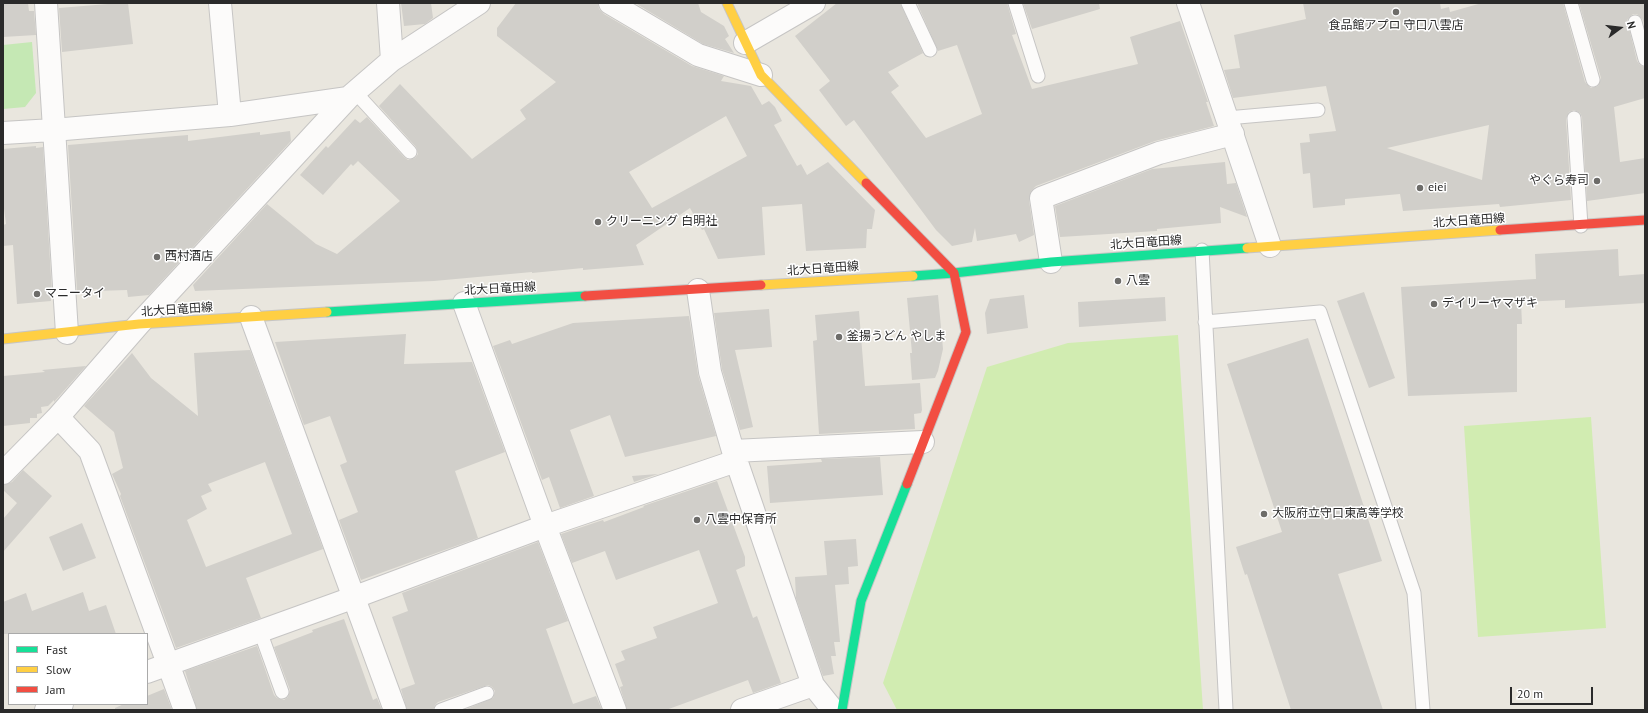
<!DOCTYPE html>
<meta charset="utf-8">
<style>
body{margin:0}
#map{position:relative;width:1648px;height:713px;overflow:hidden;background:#e9e6de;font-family:"PT Sans",sans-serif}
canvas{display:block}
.frame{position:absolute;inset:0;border:4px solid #2a2a2a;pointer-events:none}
.legend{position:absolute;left:8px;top:633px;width:140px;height:72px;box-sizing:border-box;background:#fff;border:1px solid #aaa;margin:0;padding:5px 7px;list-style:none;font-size:12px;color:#2a2a2a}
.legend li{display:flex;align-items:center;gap:8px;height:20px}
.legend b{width:20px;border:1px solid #aaa}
.north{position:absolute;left:1600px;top:8px;width:40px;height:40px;-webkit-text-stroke:3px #fff;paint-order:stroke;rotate:75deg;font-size:11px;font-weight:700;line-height:16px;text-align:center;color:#2a2a2a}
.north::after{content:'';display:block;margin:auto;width:14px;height:18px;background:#2a2a2a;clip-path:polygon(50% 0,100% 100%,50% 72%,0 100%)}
.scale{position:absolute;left:1510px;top:687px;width:83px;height:18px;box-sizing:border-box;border:2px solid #2a2a2a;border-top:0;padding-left:5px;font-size:12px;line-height:14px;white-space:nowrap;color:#2a2a2a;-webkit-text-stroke:3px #fff;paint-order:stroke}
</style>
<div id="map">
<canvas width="1648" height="713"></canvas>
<div class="frame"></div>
<ul class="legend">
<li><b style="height:5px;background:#16e098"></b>Fast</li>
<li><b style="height:5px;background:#ffcf43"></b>Slow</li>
<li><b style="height:5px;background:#f24e42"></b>Jam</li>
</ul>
<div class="north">N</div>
<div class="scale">20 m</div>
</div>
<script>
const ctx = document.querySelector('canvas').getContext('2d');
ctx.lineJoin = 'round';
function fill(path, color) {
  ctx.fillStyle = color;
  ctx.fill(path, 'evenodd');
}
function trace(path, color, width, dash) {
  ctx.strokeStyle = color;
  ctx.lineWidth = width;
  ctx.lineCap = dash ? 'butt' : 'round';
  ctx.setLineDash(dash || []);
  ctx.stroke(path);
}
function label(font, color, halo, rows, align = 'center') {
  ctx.font = font + ' "PT Sans","Noto Sans JP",sans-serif';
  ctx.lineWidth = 3;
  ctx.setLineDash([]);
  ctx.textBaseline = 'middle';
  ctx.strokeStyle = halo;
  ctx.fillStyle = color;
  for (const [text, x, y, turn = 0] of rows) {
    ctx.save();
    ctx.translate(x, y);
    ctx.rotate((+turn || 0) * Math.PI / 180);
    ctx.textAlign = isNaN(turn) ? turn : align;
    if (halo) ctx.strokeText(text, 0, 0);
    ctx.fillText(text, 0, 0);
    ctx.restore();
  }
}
const green = new Path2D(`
 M32 42 36 93 25 107 3 109V45Z`);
const pitch = new Path2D(`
 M1178 335 1203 710H897L883 683 987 367 1068 343Z
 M1591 417 1606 628 1478 637 1464 426Z`);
const building = new Path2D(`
 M3 3H28L29 11H34L36 35 3 37Z
 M120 3H128L133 44 62 52 59 8Z
 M401 3H431L433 18 425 24 404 26Z
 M516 3H598L599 9 604 14 692 66 724 76 721 81 751 86 762 105 769 101 775 107 782 121 774 125 797 166 801 164 807 175 828 162 875 210 872 229H867L866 248 806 251 802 204 762 207 765 255 718 259 704 229 702 230 690 208 636 245 644 265 583 270V268L532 273V272L434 281 195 291 193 285 267 204 316 244 337 254 400 201 358 161 353 166 351 164 323 195 300 175 326 146 328 148 355 119 360 123 367 117 404 157 408 160 415 158 418 154 416 147 379 106 400 84 472 159 526 119 520 110 556 82 497 36V28ZM726 116 747 156 652 208 629 172Z
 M635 3H698L701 12 724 26 729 36 725 39 734 53 703 44Z
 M837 3H900L923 53 888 72 899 86 891 92 926 138 982 114 957 45 938 51 917 3H1007L1016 34 1012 35 1032 89 1138 64 1130 37 1180 21 1208 102H1206L1214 126 1155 141 1036 186 1032 190 1029 200 1034 235 1019 242 1016 234 977 241 975 228 972 242 952 246 936 230 854 120 846 126 819 90 830 81 795 36Z
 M1023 3H1099L1100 9 1032 29Z
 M1303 3H1440L1441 9 1449 7 1450 12 1482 3H1563L1585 82 1591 88 1598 86 1601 78 1579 3H1645V28L1643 20 1637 14H1633L1627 20 1637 61 1640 65 1645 67V98L1614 107 1620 162 1645 158V193L1587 201 1582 117 1580 113 1574 110 1569 112 1566 119 1571 200 1500 207 1499 204 1403 211 1400 194 1345 199V205L1313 208 1310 173 1303 174 1300 143 1310 142 1309 134 1336 131 1326 86 1233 98 1224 70 1240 68 1234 35 1306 19ZM1489 125 1482 180 1387 148Z
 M290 131 291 141 149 295 128 297 127 290 97 291V289L77 291 68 145 188 135V141L260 132V135Z
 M36 146V148L43 147 52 293 50 294 51 301 17 304 13 245 3 246V225L6 224 3 201V149Z
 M1225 162 1227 184 1236 183 1247 217 1220 207 1221 223 1157 229V231L1060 237 1055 206 1152 169Z
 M1618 249 1619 276 1645 274V303L1565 308V300L1521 302 1522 324H1517V392L1408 396 1401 287 1536 279 1535 254Z
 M1364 292 1395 378 1369 388 1337 301Z
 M938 295 943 349 938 371 935 378 912 380 910 353H912L907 298Z
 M1024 295 1028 328 987 334 985 313 990 299Z
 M1165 297 1166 321 1079 327 1078 302Z
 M769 309 772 347 735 350 753 427 740 430 722 369 714 313Z
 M859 311 865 386 920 383 922 410 921 413 914 414 915 429 819 434 813 341 817 340 815 315Z
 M689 316 698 375 716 436 625 457 610 415 570 430 594 496 560 508 549 477 542 480 493 346 510 340 512 344 573 323Z
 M406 334 404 364 472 362 505 452 455 471 478 538 361 580 339 520 358 512 340 465 347 462 330 416 304 425 275 342Z
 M1308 338 1382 561 1338 574 1383 710H1291L1247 574 1245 575 1236 547 1282 532 1227 364Z
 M250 350 323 549 246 578 261 618 176 648 120 496 121 494 112 474 123 468 114 432 84 406 132 353 151 378 198 416 194 353ZM265 462 292 534 206 567 187 520 207 509 201 496 212 491 208 484Z
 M86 366 54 402V400L48 406 41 407 42 413 37 414V418H30V423L3 426V376L45 372 42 370Z
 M880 457 883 495 770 503 767 466 822 462 821 459Z
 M23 470 52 496 3 552V519L17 503 3 490V485L12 482Z
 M658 474 634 482 632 476Z
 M717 481 745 557V566L736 570 753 618 757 616 781 683 753 693 748 680 666 710H627L620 687 623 686 615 664 625 660 621 651 657 638 653 627 718 603 699 550 616 580 605 551 572 563 561 534 603 520 604 522 644 507 643 506Z
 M82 523 96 558 63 571 49 537Z
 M856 539 858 566 848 567 849 584 835 585 840 642H834L836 656H831L834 674 823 676 796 598 795 577 827 575 824 541Z
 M538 542 568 621 546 629 573 704 596 696 602 710H464L493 698 495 691 492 687 488 685 438 702 435 705 433 710H407L401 689 415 684 392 617 408 611 402 593Z
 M83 592 89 611 106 605 116 634H3V602L26 593 32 611Z
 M344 619 373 700 377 698 382 710H197L185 671 257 646 274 695 277 698 284 700 288 697 290 690 274 647 313 632 312 630Z
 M164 689 172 710H115V708L124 704H147V696Z`);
const lane = new Path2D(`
 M908 3 930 50
 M1015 3 1038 76
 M1571 3 1593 80
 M1635 22 1645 59
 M355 92 410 152
 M1227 118 1318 110
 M1574 118 1581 226
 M1202 250 1226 710
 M1205 322 1320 312 1414 593 1423 710
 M260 631 282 692
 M441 710 487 693`);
const street = new Path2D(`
 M46 3 67 333
 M220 3 230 115
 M388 3 392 60
 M610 3 698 55 761 75
 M1188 3 1270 246
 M745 43 814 3
 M3 133 53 130 230 115 348 98
 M1051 262 1041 198 1159 153 1233 134
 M698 290 710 372 733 451 813 685
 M464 303 545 526 615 710
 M251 317 395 710
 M58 417 90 451 185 710
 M733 451 923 442
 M3 473 58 417 139 324 348 98 392 60 479 3
 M147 672 355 597 545 526 736 461
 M46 710 62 704
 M742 710 813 685 833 710`);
const fast = new Path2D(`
 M913 276 954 273 1051 262 1247 248
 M327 312 585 296
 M842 710 861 601 907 484`);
const slow = new Path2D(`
 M727 3 761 75 866 183
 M1247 248 1500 230
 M761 285 913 276
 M3 339 139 324 327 312`);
const jam = new Path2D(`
 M866 183 954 273 966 332 907 484
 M1500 230 1645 220
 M585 296 761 285`);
const markers = [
 [1396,12,4,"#6d6c69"],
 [1597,181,4,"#6d6c69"],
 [1420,188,4,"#6d6c69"],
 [598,222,4,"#6d6c69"],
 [157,257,4,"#6d6c69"],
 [1118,281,4,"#6d6c69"],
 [37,294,4,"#6d6c69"],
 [1434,304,4,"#6d6c69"],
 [839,337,4,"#6d6c69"],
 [1264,514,4,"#6d6c69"],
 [697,520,4,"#6d6c69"]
];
const poiNames = [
 ["食品館アプロ 守口八雲店",1396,26,"center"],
 ["やぐら寿司",1589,181,"right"],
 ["eiei",1428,188],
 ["クリーニング 白明社",606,222],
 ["西村酒店",165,257],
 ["八雲",1126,281],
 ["マニータイ",45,294],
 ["デイリーヤマザキ",1442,304],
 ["釜揚うどん やしま",847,337],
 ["大阪府立守口東高等学校",1272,514],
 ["八雲中保育所",705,520]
];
const streetNames = [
 ["北大日竜田線",1469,221,-4],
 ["北大日竜田線",1146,243,-4],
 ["北大日竜田線",823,269,-4],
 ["北大日竜田線",500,289,-3],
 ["北大日竜田線",177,310,-4]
];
fill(green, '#c5e8b4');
fill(pitch, '#d1ecb1');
fill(building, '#d1cfca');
trace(lane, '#c6c5c4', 15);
trace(street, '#c6c5c4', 24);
trace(fast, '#c6c5c4', 11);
trace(slow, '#c6c5c4', 11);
trace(jam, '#c6c5c4', 11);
trace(lane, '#fcfbfa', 13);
trace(street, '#fcfbfa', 22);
trace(fast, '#16e098', 9);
trace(slow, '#ffcf43', 9);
trace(jam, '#f24e42', 9);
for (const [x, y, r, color] of markers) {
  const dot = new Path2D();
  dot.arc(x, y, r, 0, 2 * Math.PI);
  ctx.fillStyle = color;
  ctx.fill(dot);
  trace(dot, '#fff', 1.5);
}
label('12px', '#2a2a2a', '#fff', poiNames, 'left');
label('12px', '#2a2a2a', '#fff', streetNames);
</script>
